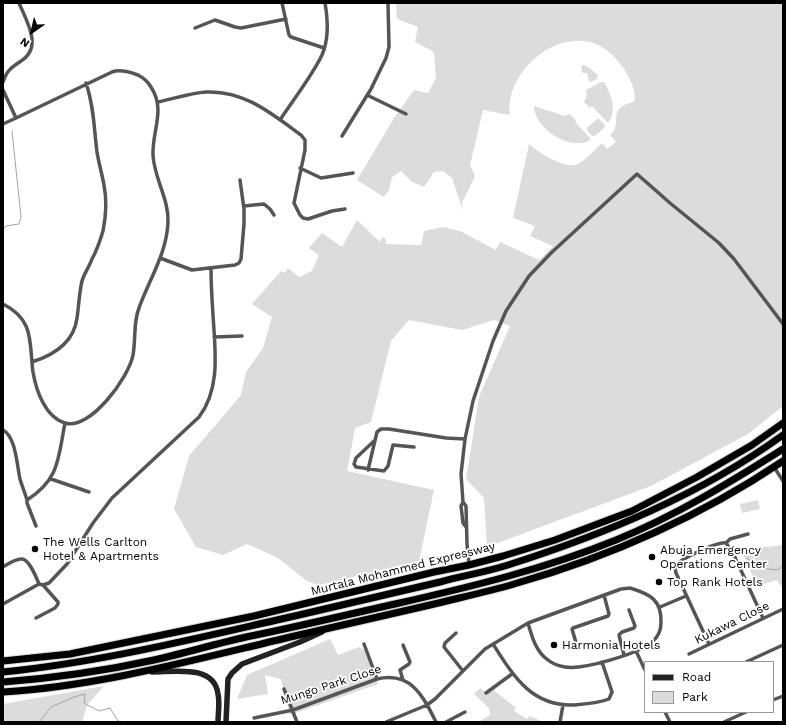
<!DOCTYPE html>
<style>
body{margin:0}
#map{position:relative;width:786px;height:725px;overflow:hidden;background:#fff;font-family:"Work Sans",sans-serif}
canvas{display:block}
.frame{position:absolute;inset:0;border:4px solid #000;pointer-events:none}
.legend{position:absolute;left:644px;top:661px;width:130px;height:52px;box-sizing:border-box;background:#fff;border:1px solid #999;margin:0;padding:5px 7px;list-style:none;font-size:12px;color:#000}
.legend li{display:flex;align-items:center;gap:8px;height:20px}
.legend b{width:20px;border:1px solid #999}
.north{position:absolute;left:12px;top:12px;width:40px;height:40px;-webkit-text-stroke:3px #fff;paint-order:stroke;rotate:214deg;font-size:11px;font-weight:700;line-height:16px;text-align:center;color:#000}
.north::after{content:'';display:block;margin:auto;width:14px;height:18px;background:#000;clip-path:polygon(50% 0,100% 100%,50% 72%,0 100%)}
</style>
<div id="map">
<canvas width="786" height="725"></canvas>
<div class="frame"></div>
<ul class="legend">
<li><b style="height:5px;background:#222"></b>Road</li>
<li><b style="height:11px;background:#dcdcdc"></b>Park</li>
</ul>
<div class="north">N</div>
</div>
<script>
const ctx = document.querySelector('canvas').getContext('2d');
ctx.lineJoin = 'round';
function fill(path, color) {
  ctx.fillStyle = color;
  ctx.fill(path, 'evenodd');
}
function trace(path, color, width, dash) {
  ctx.strokeStyle = color;
  ctx.lineWidth = width;
  ctx.lineCap = dash ? 'butt' : 'round';
  ctx.setLineDash(dash || []);
  ctx.stroke(path);
}
function label(font, color, halo, rows, align = 'center') {
  ctx.font = font + ' "Work Sans",sans-serif';
  ctx.lineWidth = 3.5;
  ctx.setLineDash([]);
  ctx.textBaseline = 'middle';
  ctx.strokeStyle = halo;
  ctx.fillStyle = color;
  for (const [text, x, y, turn = 0] of rows) {
    ctx.save();
    ctx.translate(x, y);
    ctx.rotate((+turn || 0) * Math.PI / 180);
    ctx.textAlign = isNaN(turn) ? turn : align;
    if (halo) ctx.strokeText(text, 0, 0);
    ctx.fillText(text, 0, 0);
    ctx.restore();
  }
}
const green = new Path2D(`
 M396 3H783V406L748 434 651 486 487 547 484 498 466 479 479 397 510 326 494 320 462 330 409 320 391 341 371 422 355 428 347 471 434 490 419 561 319 585 307 581 278 558 247 544 223 555 196 547 174 509 189 456 241 395 246 372 263 348 272 317 252 304 281 271 285 273 288 268 299 277 312 271 319 255 309 248 322 233 342 247 357 220 380 242 382 237 385 238 386 244 421 245 424 231 443 227 460 231 496 250 500 242 539 260 553 246 530 236 535 226 513 218 529 144C538 152 565 170 578 164 586 160 595 149 602 143L607 149 616 142 610 135C624 123 605 109 633 102L635 99C635 87 628 74 621 65 613 53 598 42 583 41 545 37 505 78 510 115L483 110 470 165 475 176 462 203 463 211 452 178 443 171 434 172 424 187 412 182 401 171 392 177 389 190 384 197 357 180 394 118 414 90 428 93 436 78 434 52 415 42 418 27 397 19Z
 M584 65 588 67 598 75 596 80 589 82 587 73H582L581 66Z
 M601 82H604C611 94 617 109 609 122H607L592 106 590 108 584 102 587 95 586 90Z
 M534 106 565 116 570 114 576 120 575 122 590 138V140C570 152 534 128 534 106Z
 M597 119H599L605 125 604 128 595 136H592L587 130V128Z
 M758 500 760 509 742 513 740 504Z
 M783 545V589L777 580 757 586 741 550Z
 M330 639 338 655 359 647 364 650 378 684 290 715 281 679 265 675 268 694 237 699 247 675Z
 M104 686 87 705 82 722H3V704Z
 M480 688 485 692 491 688 516 708 514 711 527 719 530 716 543 722H478L490 715 489 708 474 694Z`);
const stream = new Path2D(`
 M3 230 6 226 19 224 21 217 12 131
 M747 558 760 568 777 570 783 566
 M3 722H4
 M39 722 51 707 74 697 85 694 84 703 99 711 110 708 118 721 126 722`);
const street = new Path2D(`
 M282 3 289 35 291 37 324 48
 M195 28 215 20 235 27 241 28 286 19
 M3 82C7 70 11 68 21 61 43 47 27 22 19 3
 M3 90 16 118 3 124
 M367 95 406 114
 M158 102C173 99 190 93 206 92 244 90 272 114 301 135L305 140V150L294 203 300 215 303 218 308 219 332 211 345 209
 M280 120C293 100 312 76 322 55 329 39 328 20 325 3
 M342 136 371 89 386 58 389 47 388 3
 M300 168 321 178 353 173
 M244 206 264 204 270 209 274 215
 M160 258 192 270 235 265 239 263 241 259 244 224V209L240 180
 M3 304C35 320 29 343 33 372 36 390 45 417 65 423 90 431 129 377 133 355 136 339 133 323 139 308 149 280 167 253 168 222 169 199 154 178 153 155 152 130 166 110 151 87 148 82 144 78 138 75 130 72 120 69 112 72L16 118
 M214 337 242 336
 M32 362C54 355 74 342 77 318 79 305 79 294 82 281 84 274 89 267 92 259 97 250 100 241 103 231 106 216 107 200 104 185 102 174 99 164 97 152 94 129 94 106 86 83
 M3 430C16 437 17 466 20 479 22 486 25 493 27 500V503L36 526
 M374 441 356 458 354 464 356 467 384 471 388 466 393 445 414 447
 M774 467 783 481
 M368 470 377 432 381 429H389L446 438 465 439
 M51 479 89 492
 M27 500C60 479 58 458 65 423
 M463 502 466 506 467 544 469 565
 M466 527 463 523 461 506 463 502 461 474 465 439 473 401 493 341 506 311 529 276 551 253 637 174 670 203 719 243 734 259 783 324
 M726 543 730 539 748 534
 M3 567C8 564 15 559 21 559 29 558 36 577 39 584L43 585 58 602V604L55 608 36 618
 M43 585 49 583 67 564 93 523 112 498 199 417C221 388 215 350 213 315 212 300 211 284 211 269
 M630 588C650 594 662 600 661 623 661 630 658 637 652 642 638 654 583 670 565 667 559 666 553 664 548 660 536 652 532 637 528 623L621 589Z
 M3 604 39 584
 M660 607 686 596
 M456 633 445 643 444 647 463 671
 M364 644 377 679
 M493 644C514 677 532 707 575 705 586 704 599 703 609 699L612 692 602 662
 M709 644 676 573 675 568C676 565 678 563 681 561 688 556 719 541 726 543L733 553 763 618
 M403 645 410 662 409 664 400 670 403 680
 M577 646 572 629 573 628 608 616 609 614 604 595
 M636 651 645 670
 M689 654 783 609
 M624 655 619 635 622 632 634 628 635 626 629 610
 M746 662 783 645
 M284 689 297 722
 M486 693 512 674
 M773 700 783 696
 M665 712 670 722
 M254 718 293 710 377 679C411 671 423 696 436 722
 M386 722 427 705 435 699 485 649 528 623
 M446 722 465 712
 M560 722 563 705
 M724 722 746 712`);
const secondary = new Path2D(`
 M152 672C174 672 214 664 218 694 220 703 218 713 218 722
 M226 722 228 679 232 673 242 664 300 642 322 632`);
const highway = new Path2D(`
 M3 661 70 654 254 616 434 572 469 565 503 556 555 540 632 511 697 477 752 445 783 423
 M3 672C103 662 201 637 299 615 346 604 393 593 440 582 462 576 486 572 508 565 605 534 700 495 783 435
 M3 682C54 678 104 671 154 660 185 653 215 644 246 637 296 627 345 615 395 604 470 587 545 569 616 540 675 516 729 483 783 449
 M3 692C99 686 193 660 286 638 334 627 382 616 430 605 458 598 487 592 514 584 609 557 701 516 783 461`);
const markers = [
 [35,549,4,"#000"],
 [652,557,4,"#000"],
 [659,582,4,"#000"],
 [554,645,4,"#000"]
];
const poiNames = [
 ["The Wells Carlton",43,542],
 ["Hotel & Apartments",43,556],
 ["Abuja Emergency",660,550],
 ["Operations Center",660,564],
 ["Top Rank Hotels",667,582],
 ["Harmonia Hotels",562,645]
];
const streetNames = [
 ["Murtala Mohammed Expressway",403,569,-14],
 ["Kukawa Close",732,623,-26],
 ["Mungo Park Close",331,685,-18]
];
fill(green, '#dcdcdc');
trace(stream, '#a3a3a3', 1);
trace(highway, '#dbdbdb', 9);
trace(street, '#555', 3.5);
trace(secondary, '#222', 5.5);
trace(highway, '#000', 7);
for (const [x, y, r, color] of markers) {
  const dot = new Path2D();
  dot.arc(x, y, r, 0, 2 * Math.PI);
  ctx.fillStyle = color;
  ctx.fill(dot);
  trace(dot, '#fff', 1.5);
}
label('12px', '#000', '#fff', poiNames, 'left');
label('12px', '#000', '#fff', streetNames);
</script>
